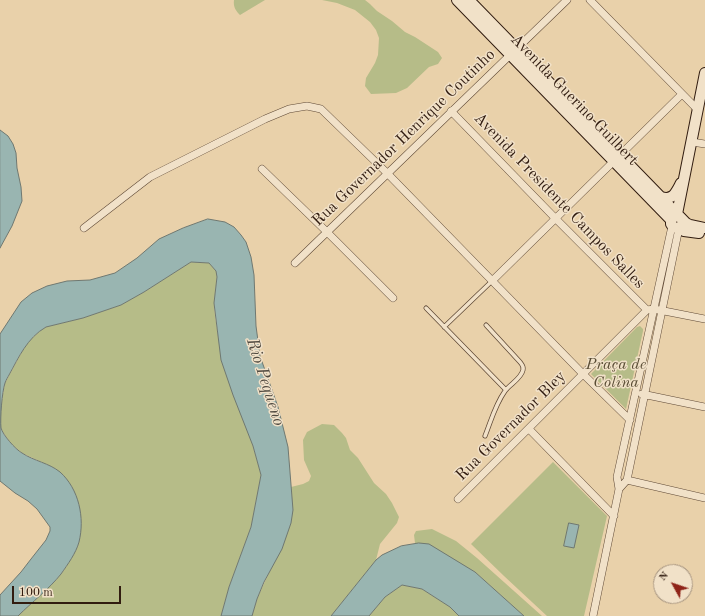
<!DOCTYPE html>
<meta charset="utf-8">
<style>
body{margin:0}
#map{position:relative;width:705px;height:616px;overflow:hidden;background:#e9d1aa;font-family:"Old Standard TT",serif}
canvas{display:block}
.north{position:absolute;left:653px;top:564px;width:40px;height:40px;box-sizing:border-box;background:#f1e1c8;border:1px solid #a4927e;border-radius:50%;rotate:310deg;font-size:11px;font-weight:700;line-height:16px;text-align:center;color:#311c10}
.north::after{content:'';display:block;margin:auto;width:14px;height:18px;background:#8f2418;clip-path:polygon(50% 0,100% 100%,50% 72%,0 100%)}
.scale{position:absolute;left:12px;top:586px;width:109px;height:18px;box-sizing:border-box;border:2px solid #311c10;border-top:0;padding-left:5px;font-size:12px;line-height:14px;white-space:nowrap;color:#311c10;-webkit-text-stroke:3px #f1e1c8;paint-order:stroke}
</style>
<div id="map">
<canvas width="705" height="616"></canvas>
<div class="north">N</div>
<div class="scale">100 m</div>
</div>
<script>
const ctx = document.querySelector('canvas').getContext('2d');
ctx.lineJoin = 'round';
function fill(path, color) {
  ctx.fillStyle = color;
  ctx.fill(path, 'evenodd');
}
function trace(path, color, width, dash) {
  ctx.strokeStyle = color;
  ctx.lineWidth = width;
  ctx.lineCap = dash ? 'butt' : 'round';
  ctx.setLineDash(dash || []);
  ctx.stroke(path);
}
function label(font, color, halo, rows, align = 'center') {
  ctx.font = font + ' "Old Standard TT",serif';
  ctx.lineWidth = 3;
  ctx.setLineDash([]);
  ctx.textBaseline = 'middle';
  ctx.strokeStyle = halo;
  ctx.fillStyle = color;
  for (const [text, x, y, turn = 0] of rows) {
    ctx.save();
    ctx.translate(x, y);
    ctx.rotate((+turn || 0) * Math.PI / 180);
    ctx.textAlign = isNaN(turn) ? turn : align;
    if (halo) ctx.strokeText(text, 0, 0);
    ctx.fillText(text, 0, 0);
    ctx.restore();
  }
}
const green = new Path2D(`
 M234 0H265L240 15C236 11 233 7 234 0Z
 M322 0H365L370 4 377 11 392 21 405 32 415 37 438 52 442 58 438 64 429 67 407 88 396 93 371 94 365 86 366 78 375 63 378 55 379 38 376 30 370 22 355 10 337 3Z
 M191 262 209 263 216 271 217 277 214 303 215 316 218 335 253 446 261 475 251 527 229 587 221 616H18C32 602 48 590 61 574 68 565 74 553 79 542L54 468 22 453 12 445 3 432 0 426 1 405 5 383 23 350 29 341 41 330 46 327 83 318 121 305 144 292Z
 M640 326 643 329V331L626 409 591 374 637 327Z
 M322 424 334 425 342 433 346 438 350 450 358 458 374 483 386 494 392 503 399 517 397 523 380 544 376 560 331 616H252L257 599 287 533C294 516 292 505 291 487L303 484 309 481 311 476 304 460 303 440 307 432Z
 M553 462 607 516 584 616H547L504 576 471 544Z
 M432 529 456 541 477 558 542 616H524L475 572 415 543 414 535 416 531Z
 M402 585 422 589 450 607 459 616H369L385 597Z`);
const water = new Path2D(`
 M0 130 8 136 13 144 16 153 17 168 21 187 22 201 12 226 0 248Z
 M208 219 225 222 234 227 241 235 246 242 251 257 254 275 256 326 260 356 278 407 288 447 293 510 291 523 282 549 264 582 257 599 252 616H221L229 587 251 527 261 475 253 446 233 395 221 360 214 303 217 277 216 271 209 263 191 262 144 292 121 305 83 318 46 327C27 338 19 357 9 375 8 377 6 380 5 383 2 392 0 418 1 428 3 435 15 449 22 453 34 461 49 463 60 472 79 489 85 518 79 542 76 553 68 564 61 574 49 589 32 602 18 616H0V595L21 572 31 559 46 540 50 531V527L37 509 28 501 15 493 0 481V334L21 302 32 293 47 286 67 281 90 280 115 273 137 258 159 239 183 228Z
 M569 523 579 525 574 548 564 546Z
 M419 543 429 544 475 572 524 616H459L450 607 422 589 402 585 385 597 369 616H331L376 560 382 555 401 546Z`);
const lane = new Path2D(`
 M426 308 506 390
 M444 327 492 281
 M485 436C491 421 495 405 505 391 510 384 521 379 523 370 524 366 522 365 520 362L486 325`);
const street = new Path2D(`
 M590 0 698 110
 M451 111 555 218 647 310
 M692 142 705 144
 M262 169 327 232 393 298
 M84 228 150 177 265 119 289 109 307 106 321 109 387 173 583 374 630 420
 M295 263 567 0
 M492 281 682 94
 M642 394 705 407
 M529 429 614 516
 M627 480 705 498
 M619 489 627 480 679 228
 M458 499 647 310 654 309 705 319
 M593 616 619 489 617 477 672 226`);
const secondary = new Path2D(`
 M457 0 671 220
 M469 0 686 223 690 225 705 228
 M661 197C673 201 676 192 681 183
 M677 214 705 73
 M679 228 683 224C683 219 680 216 675 216L671 220V224L673 227 679 228 684 231 699 233`);
const streetNames = [
 ["Avenida Guerino Guilbert",574,100,46],
 ["Rua Governador Henrique Coutinho",404,138,-44],
 ["Avenida Presidente Campos Salles",559,201,46],
 ["Rua Governador Bley",511,426,-45]
];
const parkNames = [
 ["Praça de",616,365],
 ["Colina",616,383]
];
const waterNames = [
 ["Rio Pequeno",265,382,72]
];
fill(green, '#b6bc88');
fill(water, '#99b5b1');
trace(water, '#6f7871', 1);
trace(lane, '#5f4936', 5);
trace(street, '#5f4936', 8);
trace(secondary, '#311c10', 12);
trace(lane, '#f1e1c8', 3.5);
trace(street, '#f1e1c8', 7);
trace(secondary, '#f1e1c8', 10);
label('16px', '#311c10', '#f1e1c8', streetNames);
label('italic 16px', '#594c34', '#f1e1c8', parkNames);
label('italic 17px', '#504a40', '#f1e1c8', waterNames);
</script>
